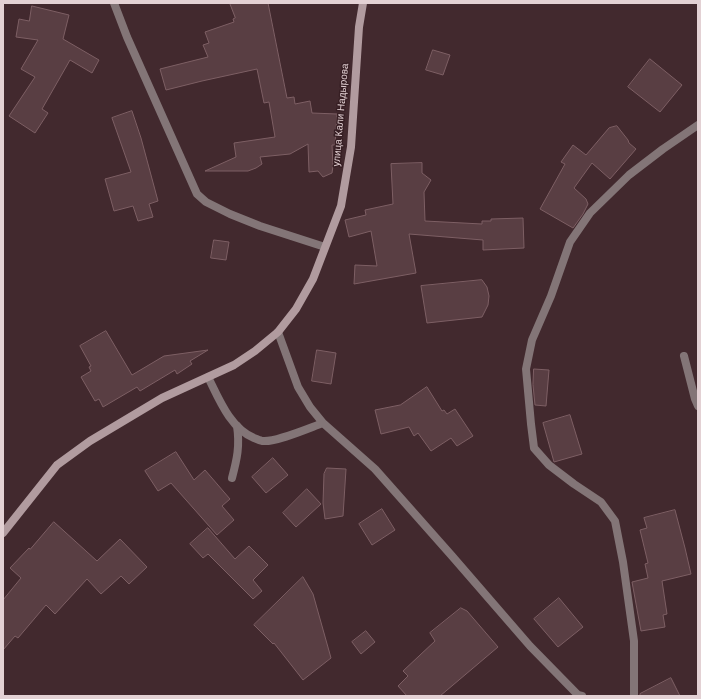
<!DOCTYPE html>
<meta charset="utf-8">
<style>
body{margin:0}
#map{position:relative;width:701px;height:699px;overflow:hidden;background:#42292e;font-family:Arial,sans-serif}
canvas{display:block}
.frame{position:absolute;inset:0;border:4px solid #e3d1d4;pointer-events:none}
</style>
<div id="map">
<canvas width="701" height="699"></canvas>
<div class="frame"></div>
</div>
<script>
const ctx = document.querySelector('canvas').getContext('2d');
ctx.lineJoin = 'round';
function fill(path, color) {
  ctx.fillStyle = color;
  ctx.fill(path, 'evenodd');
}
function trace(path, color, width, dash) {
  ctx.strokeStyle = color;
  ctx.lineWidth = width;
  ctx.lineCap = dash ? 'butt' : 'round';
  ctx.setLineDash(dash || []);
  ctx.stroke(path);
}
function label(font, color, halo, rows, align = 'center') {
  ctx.font = font + ' Arial,sans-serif';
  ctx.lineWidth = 3;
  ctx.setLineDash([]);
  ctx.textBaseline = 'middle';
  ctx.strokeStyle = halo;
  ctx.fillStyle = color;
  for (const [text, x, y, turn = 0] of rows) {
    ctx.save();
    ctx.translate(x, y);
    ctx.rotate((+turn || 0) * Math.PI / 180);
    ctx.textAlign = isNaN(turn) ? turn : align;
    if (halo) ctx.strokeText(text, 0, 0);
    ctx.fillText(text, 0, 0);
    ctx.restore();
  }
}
const building = new Path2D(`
 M230 3H268L287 98 294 97 295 104 310 101 312 113 337 114 335 145H332L333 166 332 173 323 177 318 171 309 172 308 144 290 154 260 157 262 164 256 168 248 171H205L236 157 234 143 275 137 269 102 264 103 257 69 202 81 166 90 160 69 208 57 203 45 209 43 205 32 234 22 233 19 235 18Z
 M32 6 69 15 63 39 99 60 92 73 70 60 42 109 48 113 35 133 9 116 35 77 21 69 38 40 16 37 19 19 29 21Z
 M433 50 450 55 443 75 426 70Z
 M650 59 682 85 660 112 628 87Z
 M132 111 141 138 158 201 149 204 153 217 138 221 133 206 114 211 105 179 131 172 112 118Z
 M617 126 628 140 629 143 636 149 610 179 592 163 574 188 586 199 588 204 583 214 573 228 540 209 565 164 561 162 573 145 586 155 609 128Z
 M422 163V173L431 180 424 192 425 221 482 224V221H491V219L523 218 524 248 483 250V240L409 234 416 273 354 284 355 265 377 266 371 231 349 237 345 220 366 215 365 210 393 204 391 164Z
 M214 240 229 242 226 260 211 258Z
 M482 280 487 287 489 296 488 305 482 317 427 323 421 286Z
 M106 331 132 375 164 356 208 350 190 361 192 364 177 374 175 370 140 391 137 387 103 407 99 399 95 401 81 377 91 371 89 367 91 366 80 346Z
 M317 350 336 353 331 384 312 381Z
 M534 369 549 370 546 406 535 405 533 385Z
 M427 387 442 411 444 410 447 414 455 409 473 436 457 446 451 438 431 451 418 433 414 436 409 427 381 434 375 410 400 405Z
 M570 415 582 454 554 462 543 423Z
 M176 452 194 480 205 470 230 499 222 506 234 520 217 535 171 483 158 491 145 471Z
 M273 458 288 475 266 493 252 477Z
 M327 468 346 469 343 516 325 519 323 503 324 474Z
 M307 489 321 504 296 527 283 513Z
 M382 509 395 530 372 545 359 524Z
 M675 510 685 548 691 574 662 581 667 614 663 615 665 627 641 631 632 582 648 578 645 564 648 563 640 530 647 528 644 518Z
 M54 522 97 561 120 539 147 567 129 584 121 576 101 594 87 579 55 614 46 605 18 638 15 636 3 650V600L21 578 10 568 29 548 30 549Z
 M208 528 235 559 249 546 268 565 253 580 262 591 253 599 208 554 203 558 190 544Z
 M303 577 313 594 331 658 303 680 274 643 273 644 254 625Z
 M559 598 583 627 558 647 534 619Z
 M461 608 467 611 498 647 440 696H407L398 686 408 676 403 671 435 641 430 633Z
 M366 631 375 642 361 654 352 642Z
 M671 678 680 696H640V694Z`);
const lane = new Path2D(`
 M232 478C237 459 240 446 237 426`);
const street = new Path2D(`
 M114 3 127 37 197 194 206 202 230 214 260 226 325 247
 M278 332 298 387 310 407 323 423 375 469 452 556 530 646 578 695 582 696
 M684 356 695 399 698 406
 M208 377C219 399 230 428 254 438 257 439 261 441 263 441 277 442 309 428 323 423
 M634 696V641L623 562 615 521 601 502 574 484 549 465 534 448 531 424 526 369 532 340 551 296 570 242 590 213 629 175 663 149 698 125`);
const secondary = new Path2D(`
 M3 533 57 465 90 441 162 398 234 365 255 351 278 332 296 309 313 279 341 206 351 147 359 27 363 3`);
const streetNames = [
 ["улица Кали Надырова",341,115,-85]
];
fill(building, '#593e43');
trace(building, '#7d5f64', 1);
trace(lane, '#837577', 8);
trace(street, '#837577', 8);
trace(secondary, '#b19b9f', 8);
label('10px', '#e3d1d4', '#371f24', streetNames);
</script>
